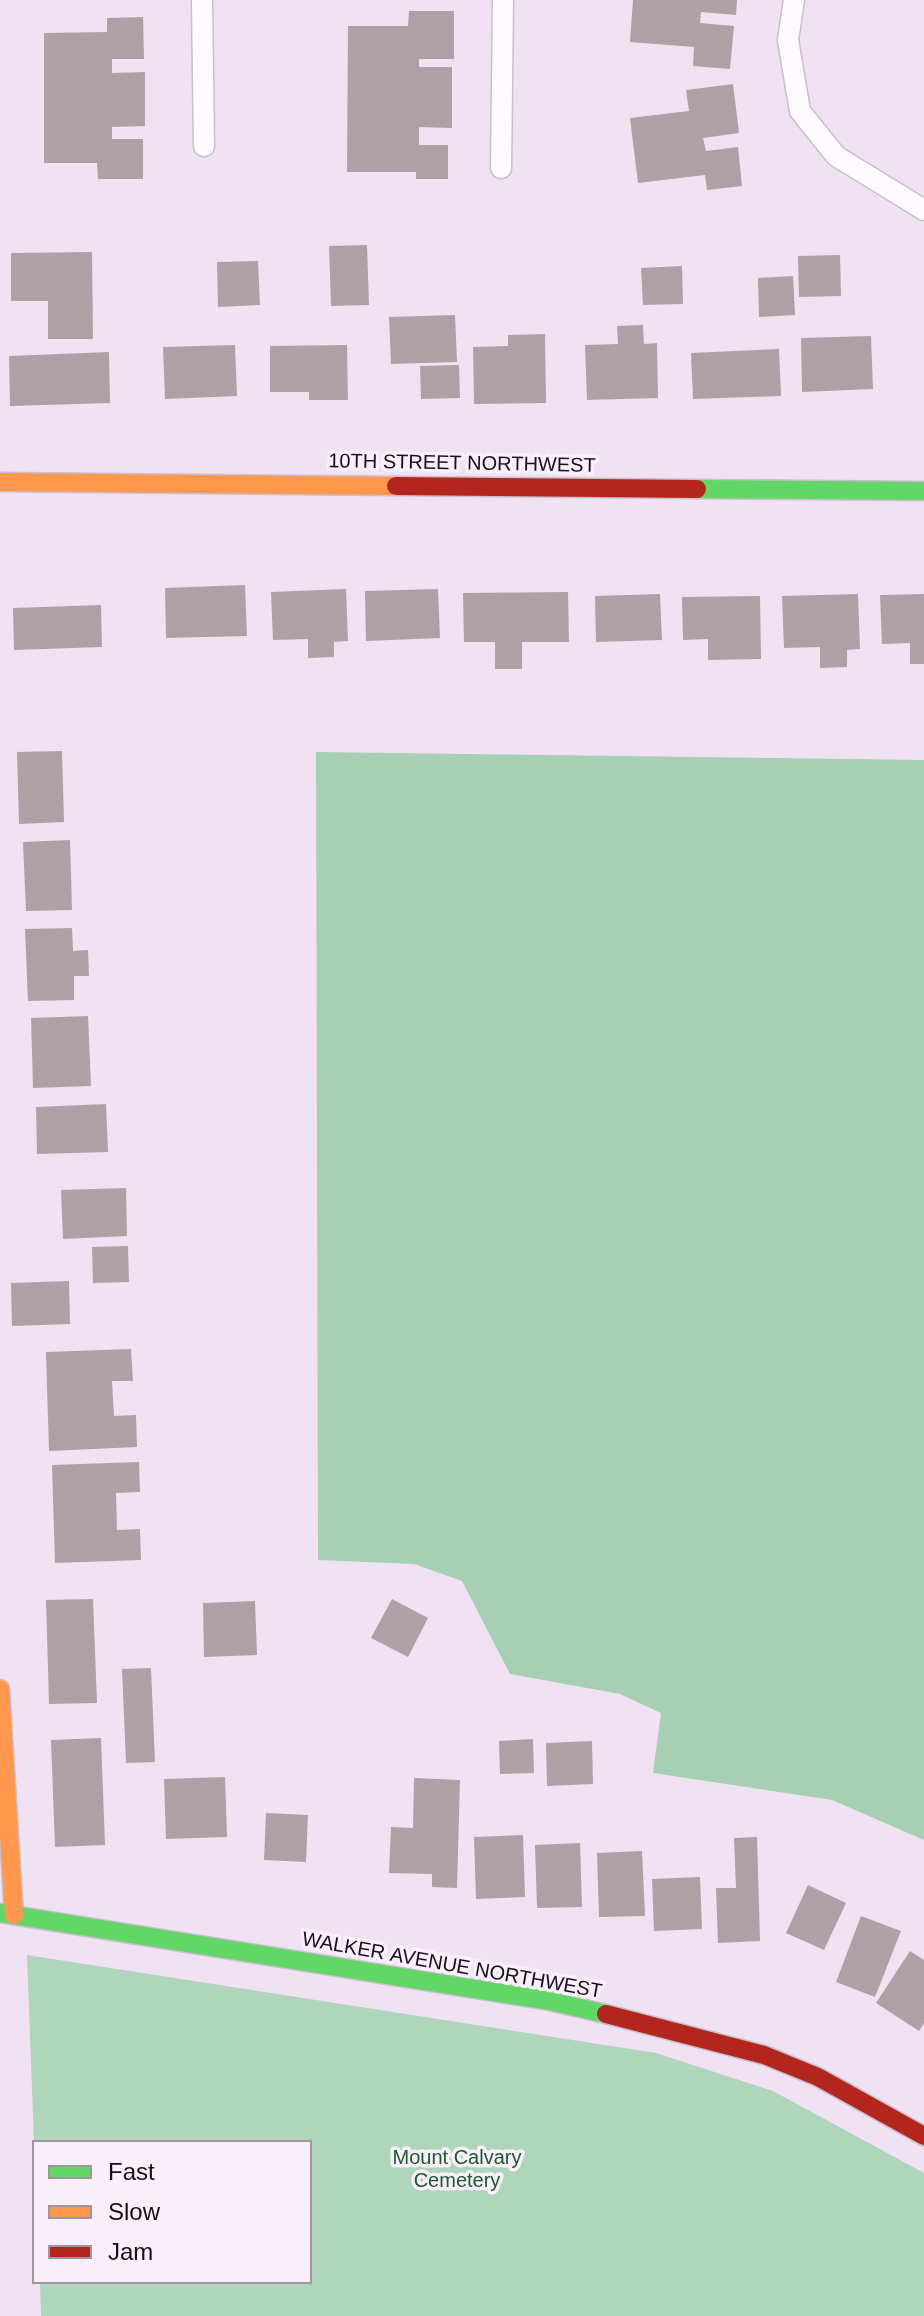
<!DOCTYPE html>
<style>
body{margin:0}
#map{position:relative;width:924px;height:2316px;overflow:hidden;background:#f0e2f3;font-family:Helvetica,sans-serif}
canvas{display:block}
.legend{position:absolute;left:32px;top:2140px;width:280px;height:144px;box-sizing:border-box;background:#f9effb;border:2px solid #9f95a1;margin:0;padding:10px 14px;list-style:none;font-size:24px;color:#170f19}
.legend li{display:flex;align-items:center;gap:16px;height:40px}
.legend b{width:40px;border:2px solid #9f95a1}
</style>
<div id="map">
<canvas width="924" height="2316"></canvas>
<ul class="legend">
<li><b style="height:10px;background:#63d668"></b>Fast</li>
<li><b style="height:10px;background:#ff974d"></b>Slow</li>
<li><b style="height:10px;background:#b3261e"></b>Jam</li>
</ul>
</div>
<script>
const ctx = document.querySelector('canvas').getContext('2d');
ctx.lineJoin = 'round';
function fill(path, color) {
  ctx.fillStyle = color;
  ctx.fill(path, 'evenodd');
}
function trace(path, color, width, dash) {
  ctx.strokeStyle = color;
  ctx.lineWidth = width;
  ctx.lineCap = dash ? 'butt' : 'round';
  ctx.setLineDash(dash || []);
  ctx.stroke(path);
}
function label(font, color, halo, rows, align = 'center') {
  ctx.font = font + ' Helvetica,sans-serif';
  ctx.lineWidth = 7;
  ctx.setLineDash([]);
  ctx.textBaseline = 'middle';
  ctx.strokeStyle = halo;
  ctx.fillStyle = color;
  for (const [text, x, y, turn = 0] of rows) {
    ctx.save();
    ctx.translate(x, y);
    ctx.rotate((+turn || 0) * Math.PI / 180);
    ctx.textAlign = isNaN(turn) ? turn : align;
    if (halo) ctx.strokeText(text, 0, 0);
    ctx.fillText(text, 0, 0);
    ctx.restore();
  }
}
const green = new Path2D(`
 M27 1955 656 2053 773 2091 924 2173V2316H41L40 2282H310V2142H34Z`);
const forest = new Path2D(`
 M316 752 924 760V1840L832 1800 653 1773 661 1713 620 1694 510 1674 462 1581 414 1564 318 1560Z`);
const building = new Path2D(`
 M633 0H737L736 15 701 12 700 23 734 26 730 69 693 66 694 47 630 42Z
 M409 11H454V59H419V67H452V128L419 127V145H448V179H416V172H347L348 26H408Z
 M143 17 144 59H112V73L145 72V126L112 127V139H143V179H98L97 163H44V33L107 32V18Z
 M733 84 739 133 703 138 706 151 738 147 742 186 707 190 705 175 638 183 630 118 689 111 686 90Z
 M367 245 369 305 331 306 329 246Z
 M92 252 93 339H48V301H11V253Z
 M840 255 841 296 799 297 798 256Z
 M258 261 260 305 218 307 217 262Z
 M682 266 683 304 643 305 641 268Z
 M793 276 795 315 759 317 758 278Z
 M455 315 457 362 391 364 389 317Z
 M643 325 644 344 657 343 658 398 587 400 585 345 618 344 617 326Z
 M545 334 546 403 474 404 473 347 508 346V335Z
 M871 336 873 389 802 392 801 338Z
 M235 345 237 396 165 399 163 347Z
 M347 345 348 400H309V392H270V346Z
 M779 349 781 396 693 399 691 353Z
 M109 352 110 403 10 406 9 356Z
 M459 365 460 398 421 399 420 366Z
 M245 585 247 636 166 638 165 588Z
 M346 589 348 641 334 642V657L308 658V639L273 640 271 592Z
 M438 589 440 638 366 641 365 591Z
 M568 592 569 642H522V669H495V642H464L463 593Z
 M660 594 662 640 596 642 595 596Z
 M858 594 860 649 847 650V667L820 668V647L784 648 782 596Z
 M924 594V664H910V643L882 644 880 595Z
 M760 596 761 659 708 660V639L683 640 682 597Z
 M101 605 102 647 14 650 13 608Z
 M62 751 64 822 19 824 17 752Z
 M70 840 72 910 26 911 23 842Z
 M72 928 73 951 88 950 89 976H74V1000L28 1001 25 929Z
 M88 1016 91 1086 33 1088 31 1018Z
 M106 1104 108 1152 37 1154 36 1107Z
 M126 1188 127 1236 63 1239 61 1190Z
 M128 1246 129 1282 93 1283 92 1247Z
 M69 1281 70 1324 12 1326 11 1283Z
 M131 1349 133 1381H112L114 1416 136 1415 137 1447 49 1451 46 1352Z
 M139 1462 140 1492 116 1493 117 1530 140 1529 141 1560 55 1563 52 1465Z
 M93 1599 97 1703 49 1704 46 1600Z
 M392 1599 428 1618 408 1657 371 1638Z
 M255 1601 257 1655 204 1657 203 1603Z
 M151 1668 155 1762 126 1763 122 1669Z
 M101 1738 105 1845 55 1847 51 1740Z
 M533 1739 534 1773 500 1774 499 1741Z
 M592 1741 593 1784 547 1786 546 1743Z
 M225 1777 227 1837 166 1839 164 1779Z
 M414 1778 460 1780 457 1888 432 1887V1874L389 1873 391 1827 413 1828Z
 M266 1813 308 1815 306 1862 264 1860Z
 M523 1835 525 1897 476 1899 474 1837Z
 M757 1837 760 1941 718 1943 716 1888H736L734 1838Z
 M580 1843 582 1907 537 1908 535 1845Z
 M642 1851 645 1916 599 1917 597 1853Z
 M700 1877 702 1929 654 1931 652 1879Z
 M808 1885 846 1903 824 1950 786 1933Z
 M861 1916 901 1931 875 1997 836 1982Z
 M910 1951 924 1960V2023L919 2031 876 2003Z`);
const lane = new Path2D(`
 M202 0 204 146
 M794 0 788 40 800 111 836 156 924 210
 M501 168 503 0`);
const fast = new Path2D(`
 M697 489 924 491
 M0 1913 550 2001 606 2014`);
const slow = new Path2D(`
 M0 482 396 486
 M0 1689 14 1915`);
const jam = new Path2D(`
 M396 486 697 489
 M606 2014 764 2055 818 2077 924 2136`);
const streetNames = [
 ["10TH STREET NORTHWEST",462,464,1],
 ["WALKER AVENUE NORTHWEST",452,1966,10]
];
const parkNames = [
 ["Mount Calvary",457,2158],
 ["Cemetery",457,2181]
];
fill(green, '#afd5ba');
fill(forest, '#a7cfb4');
fill(building, '#ada1a5');
trace(lane, '#cabfcd', 23);
trace(fast, '#cabfcd', 21);
trace(slow, '#cabfcd', 21);
trace(jam, '#cabfcd', 21);
trace(lane, '#fdfbfd', 20);
trace(fast, '#63d668', 18);
trace(slow, '#ff974d', 18);
trace(jam, '#b3261e', 18);
label('20px', '#170f19', '#f9effb', streetNames);
label('20px', '#1d592f', '#f9effb', parkNames);
</script>
